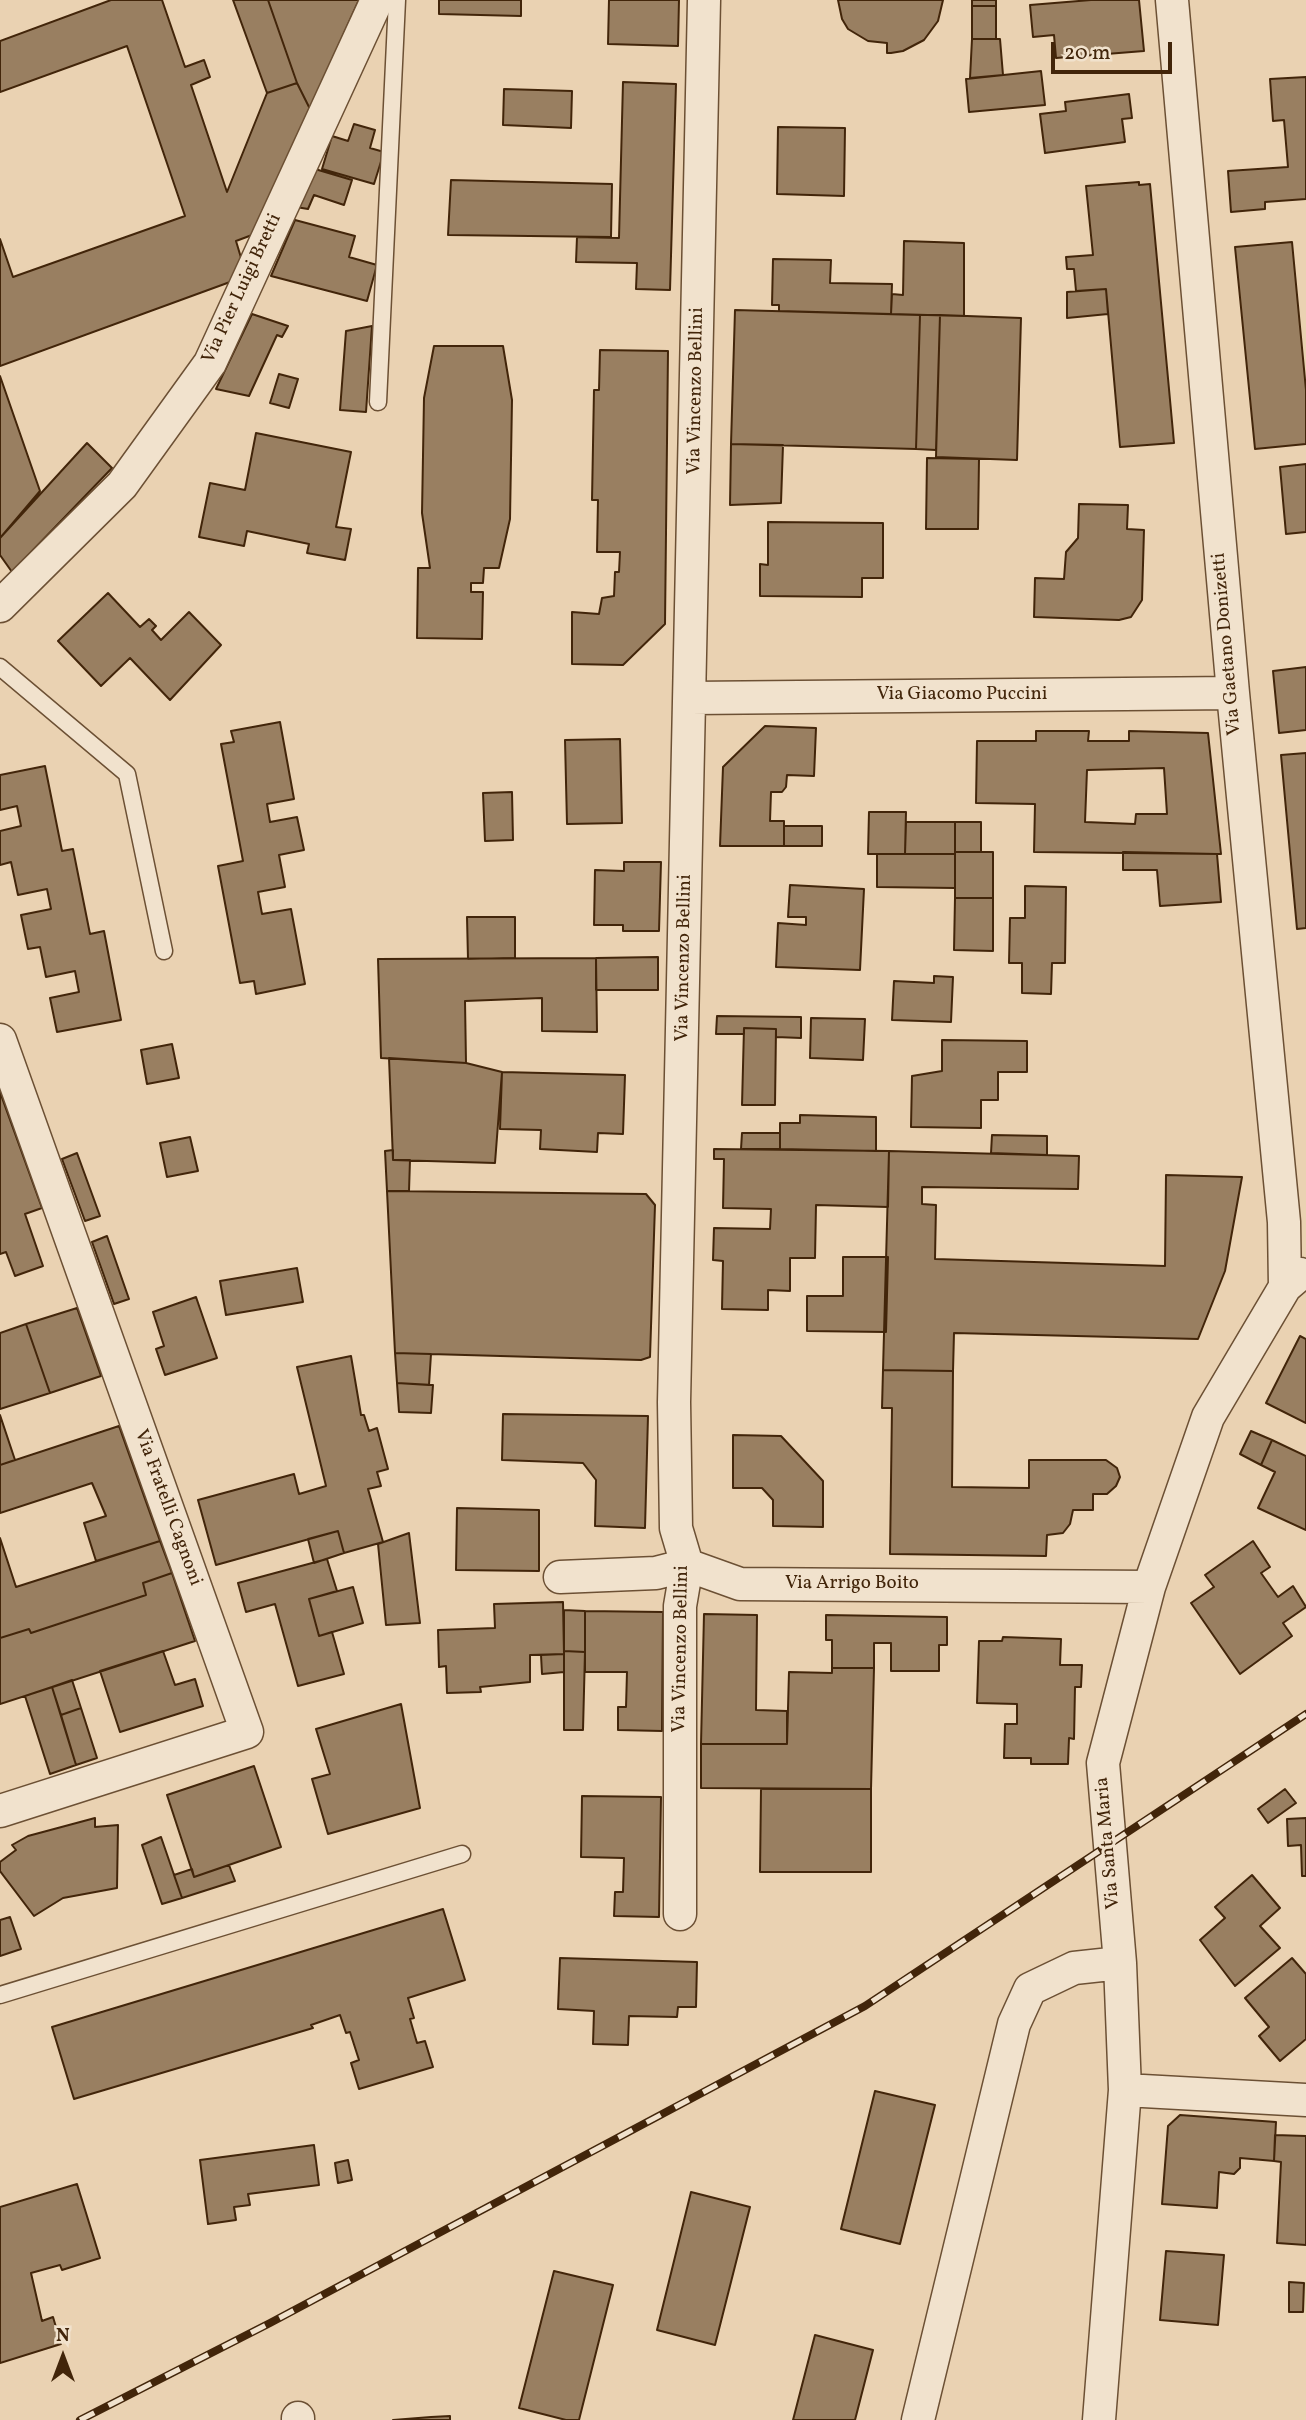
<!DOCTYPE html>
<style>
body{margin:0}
#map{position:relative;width:1306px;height:2420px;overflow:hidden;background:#ead2b2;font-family:Vollkorn,serif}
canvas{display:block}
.north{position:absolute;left:28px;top:2322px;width:70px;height:70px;-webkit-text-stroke:5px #f1e2cd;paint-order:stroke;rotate:0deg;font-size:19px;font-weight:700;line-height:28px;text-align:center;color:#42250a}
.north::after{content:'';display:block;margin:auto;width:24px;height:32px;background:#42250a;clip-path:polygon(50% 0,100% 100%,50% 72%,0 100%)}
.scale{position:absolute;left:1051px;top:42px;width:121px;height:32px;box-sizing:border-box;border:4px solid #42250a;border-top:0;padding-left:9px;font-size:21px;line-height:24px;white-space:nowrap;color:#42250a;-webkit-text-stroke:5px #f1e2cd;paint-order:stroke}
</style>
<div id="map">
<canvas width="1306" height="2420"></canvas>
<div class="north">N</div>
<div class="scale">20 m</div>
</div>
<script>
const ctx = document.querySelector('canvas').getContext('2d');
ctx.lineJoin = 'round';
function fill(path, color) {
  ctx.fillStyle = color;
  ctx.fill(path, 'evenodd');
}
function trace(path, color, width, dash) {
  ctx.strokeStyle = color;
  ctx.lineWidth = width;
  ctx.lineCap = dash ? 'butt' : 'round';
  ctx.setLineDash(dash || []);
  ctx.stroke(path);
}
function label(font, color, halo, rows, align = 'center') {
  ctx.font = font + ' Vollkorn,serif';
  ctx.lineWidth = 6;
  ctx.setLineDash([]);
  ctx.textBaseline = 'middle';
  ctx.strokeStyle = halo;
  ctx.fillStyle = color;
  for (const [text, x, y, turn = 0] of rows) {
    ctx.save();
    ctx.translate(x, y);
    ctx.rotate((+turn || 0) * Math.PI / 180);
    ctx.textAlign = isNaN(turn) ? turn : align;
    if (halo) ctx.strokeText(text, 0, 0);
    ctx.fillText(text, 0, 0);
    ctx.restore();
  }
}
const building = new Path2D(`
 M111 0H162L185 67 204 60 210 77 191 85 227 192 267 93 297 83 310 109 252 235 236 241 242 261 230 282 0 366V239L13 277 185 216 127 46 0 92V41Z
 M233 0H268L297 83 267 93Z
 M268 0H359L310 109 297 83Z
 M439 0H521V16L439 14Z
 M609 0H679L678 46 608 44Z
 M838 0H943L938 21 924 40 903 51 891 53H887V43L868 41 848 29 842 19Z
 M972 0H996V6H972Z
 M1091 0H1139L1144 51 1056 58 1054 35 1033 37 1030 5Z
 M972 6H996V39H972Z
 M972 39H1000L1003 75 970 78Z
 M1041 71 1045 105 969 112 966 79Z
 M1306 77V199L1265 202V209L1231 212 1228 171 1288 167 1284 120 1273 121 1270 79Z
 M623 82 676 84 670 290 636 289 637 263 576 262 577 237 619 238Z
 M504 89 572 91 571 128 503 125Z
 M1129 94 1132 118 1122 119 1125 142 1045 153 1040 114 1066 111 1065 102Z
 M354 124 375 130 370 148 384 152 374 184 322 169 332 136 348 141Z
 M778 127 845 128 844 196 777 194Z
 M315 169 352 180 344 205 314 195 308 209 296 207Z
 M451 180 612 184 611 237 448 235Z
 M1139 182V185L1150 184 1174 443 1120 447 1106 289 1076 291 1074 269H1067L1066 257 1093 255 1086 186Z
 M295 220 355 236 349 257 377 265 367 301 271 276Z
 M904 241 964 243V316L891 314 892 294 903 295Z
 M1292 242 1306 390V444L1255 449 1235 247Z
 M773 259 831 260 830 283 892 284 891 314 779 311V305H772Z
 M1106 289 1108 314 1067 318V292Z
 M735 310 920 315 916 449 731 444Z
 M252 314 288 326 282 337 277 335 249 396 216 389Z
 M920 315H940L936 450 916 449Z
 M940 315 1021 318 1017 460 936 457Z
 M372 326 366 412 340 410 346 331Z
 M434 346H503L512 400 510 519 499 568H484L483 583H471V592H483L482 639 417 638 418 568H430L422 513 424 398Z
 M600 350 668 351 665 624 623 665 572 664V612L599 614 602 598 614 596 615 572H619L620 552H597L598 500H592L594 390H599Z
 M279 374 298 379 289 408 270 403Z
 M0 376 40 491 0 538Z
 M256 433 351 452 336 527 351 529 345 560 307 553 309 544 247 531 244 546 199 537 210 483 245 490Z
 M87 443 112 468 12 572 0 555V538Z
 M731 444 783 445 781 503 730 505Z
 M927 458 979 459 978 529H926Z
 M1306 464V532L1286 534 1280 467Z
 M1079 504 1128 505 1127 529 1144 530 1142 600 1131 617 1119 620 1034 617 1035 578 1064 579 1066 552 1078 538Z
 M768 522 883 523V578H862V597L760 596V564L768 565Z
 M108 593 140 627 149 619 156 626 152 630 161 640 189 612 221 645 170 700 130 658 101 686 58 641Z
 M1306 667V730L1279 733 1273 671Z
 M280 722 294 799 267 804 270 822 297 817 304 850 279 855 285 887 258 892 262 914 291 909 305 984 256 994 254 981 240 983 218 866 243 861 221 744 234 742 231 731Z
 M765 726 816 728 814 776 787 775 786 787 782 792H771L770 821H784V846H720L723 767Z
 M1036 731H1089L1088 741H1129V731L1208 733 1221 854 1034 852 1035 804 976 803 977 741H1036ZM1164 768 1167 814H1136L1135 824 1085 822 1087 770Z
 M620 739 622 823 567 824 565 740Z
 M1306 753V928L1297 929 1281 755Z
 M45 766 62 851 73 849 90 934 104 931 121 1020 57 1032 50 998 79 992 75 971 46 977 40 947 28 949 21 915 51 909 47 889 18 895 11 862 0 865V831L21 826 17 806 0 810V775Z
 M512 792 513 840 485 841 483 793Z
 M869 812H906L905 854H868Z
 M906 822H955V854H905Z
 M955 822H981V852H955Z
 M784 826H822V846H784Z
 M955 852H993V898H955Z
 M1123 852 1217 854 1221 902 1160 906 1157 870H1123Z
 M877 854H955V888L877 887Z
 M624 862H661L659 931H623V925H594L595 870 624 871Z
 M790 885 864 889 860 970 776 967 778 923 806 925V917H788Z
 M1025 886 1066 887 1065 963H1052L1051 994 1022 993V963H1009L1010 918H1025Z
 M955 898H993V951L954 950Z
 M467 917H515V958L468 959Z
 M658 957V990H596V958Z
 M596 958 597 1032 542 1031V998L465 1001 466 1063 381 1058 378 959Z
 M934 976 953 977 951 1022 892 1020 894 981 934 983Z
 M717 1016 801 1017V1038L776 1037V1029L744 1028V1034H716Z
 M811 1018 865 1019 863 1060 810 1058Z
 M744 1028 776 1029 775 1105H742Z
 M942 1040 1027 1041V1072H998V1100H981V1128L911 1127 912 1076 942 1071Z
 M172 1044 179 1078 147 1084 141 1050Z
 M389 1058 466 1063 502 1072 495 1163 393 1160Z
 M502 1072 625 1075 623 1134 598 1133 597 1152 540 1149 541 1130 500 1129Z
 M0 1092 42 1208 25 1214 43 1266 15 1276 6 1252 0 1254Z
 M800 1115 876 1117V1151L780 1149V1123H800Z
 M742 1133H780V1149H741Z
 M992 1135 1047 1136V1155L991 1153Z
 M190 1137 198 1171 167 1177 160 1143Z
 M714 1149 889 1151 888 1207 816 1205 815 1258H790V1291L768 1290V1310L722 1309 723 1261 713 1260 714 1228 770 1229 771 1209 723 1208 724 1159H714Z
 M393 1150V1160H410L409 1191H387L385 1151Z
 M889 1151 1079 1156 1078 1189 922 1187V1204L936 1205 935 1259 1165 1266 1166 1175 1242 1177 1225 1271 1198 1339 954 1333 953 1371 883 1370Z
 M77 1153 100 1216 85 1221 62 1159Z
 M387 1191 646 1194 655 1205 650 1357 641 1360 395 1353Z
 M107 1236 129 1299 114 1304 92 1242Z
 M843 1257H888L886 1332 807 1331V1296H843Z
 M297 1268 303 1302 226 1315 220 1281Z
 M196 1297 217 1358 165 1375 156 1349 164 1346 153 1312Z
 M77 1308 101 1376 50 1393 26 1324Z
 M26 1324 50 1393 0 1409V1333Z
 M1300 1336 1306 1339V1423L1266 1403Z
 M395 1353 431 1354 429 1385 397 1383Z
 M351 1356 361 1415H364L369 1431 377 1428 388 1469 377 1472 381 1486 368 1489 383 1542 344 1553 338 1531 216 1565 198 1500 294 1474 299 1494 326 1486 297 1367Z
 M883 1370 953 1371 952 1487 1029 1488V1460H1106L1117 1468 1120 1477 1116 1486 1107 1494H1093V1510H1073L1070 1524 1063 1533 1047 1535 1046 1556 890 1554 892 1408H882Z
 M397 1383 433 1385 431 1413 399 1412Z
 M503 1414 648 1416 645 1528 595 1526 596 1480 583 1463 502 1460Z
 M0 1415 15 1460 0 1465Z
 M119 1426 160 1541 96 1561 84 1523 106 1516 92 1483 0 1513V1465Z
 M1251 1431 1272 1440 1261 1465 1240 1454Z
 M733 1435 781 1436 823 1481V1527L773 1526V1500L762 1488H733Z
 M1272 1440 1306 1456V1530L1258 1508 1275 1472 1261 1465Z
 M457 1508 539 1510V1571L456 1570Z
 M338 1531 344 1553 314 1563 308 1539Z
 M409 1533 420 1623 386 1625 378 1544Z
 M0 1538 16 1587 160 1541 172 1573 143 1583 146 1595 31 1633 29 1629 0 1638Z
 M1253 1541 1270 1567 1261 1573 1278 1597 1293 1586 1306 1607 1283 1623 1292 1636 1240 1674 1191 1603 1214 1587 1205 1575Z
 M327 1559 337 1591 309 1599 319 1636 332 1632 344 1674 298 1686 275 1604 246 1612 238 1583Z
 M172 1573 195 1641 0 1704V1638L29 1629 31 1633 146 1595 143 1583Z
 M353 1587 363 1623 319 1636 309 1599Z
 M563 1602 564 1654 530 1655V1682L480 1687 481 1692 447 1693 446 1666 439 1667 438 1630 495 1628 494 1604Z
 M564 1610 585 1611V1652L564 1651Z
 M585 1611 663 1612 662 1731 618 1730V1707H626L627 1672H585Z
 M704 1614 757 1615 756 1710 787 1711V1744H701Z
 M826 1615 947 1617V1645H939V1671H891V1643H874V1668H832V1640H826Z
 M1003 1637 1061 1639 1060 1665H1082L1081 1687H1075L1074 1739 1069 1738 1068 1764H1031V1758H1004L1005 1724H1017V1704L977 1703 979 1641H1002Z
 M163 1651 175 1685 195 1679 203 1706 120 1732 100 1671Z
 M564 1651 585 1652 583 1730H564Z
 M564 1654V1672L542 1674 541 1655Z
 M832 1668H874L871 1789 701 1788V1744H787L789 1672 832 1673Z
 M72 1680 81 1708 61 1715 52 1687Z
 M52 1687 76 1765 50 1774 25 1696Z
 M401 1704 420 1808 328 1834 312 1779 330 1774 316 1729Z
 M81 1708 97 1758 76 1765 61 1715Z
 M254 1766 281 1847 194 1877 167 1795Z
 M761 1789H871V1872H760Z
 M1285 1789 1296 1803 1268 1823 1258 1809Z
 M582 1796 661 1797 659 1917 614 1916 615 1892H623L624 1858 581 1857Z
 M95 1818V1827L118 1825 117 1888 63 1898 34 1916 0 1871V1862L16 1850 12 1845 28 1836Z
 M1306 1818V1876H1302L1301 1845 1288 1846 1287 1819Z
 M161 1837 182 1898 162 1904 142 1845Z
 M229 1865 235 1881 182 1898 174 1875 192 1869 194 1877Z
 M1252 1875 1280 1908 1260 1926 1280 1948 1235 1986 1200 1940 1225 1918 1215 1907Z
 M443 1909 465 1980 408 1998 414 2018 410 2019 417 2043 425 2041 433 2067 359 2089 351 2063 359 2060 350 2032 346 2033 340 2015 311 2025 313 2028 74 2099 52 2027Z
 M10 1917 21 1949 0 1956V1920Z
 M560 1958 697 1962 696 2007H678L677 2017 629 2016 628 2045 593 2044 594 2011 558 2009Z
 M1292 1958 1306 1974V2039L1280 2061 1259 2036 1269 2027 1245 1998Z
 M875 2091 935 2105 900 2244 841 2229Z
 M1180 2115 1276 2122 1274 2161 1240 2158V2168L1234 2174 1219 2172 1217 2208 1162 2204 1168 2126Z
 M1275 2135 1306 2136V2245L1277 2243 1281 2162 1274 2161Z
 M314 2145 319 2185 248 2194 250 2205 234 2207 236 2220 208 2224 200 2160Z
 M348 2160 352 2180 338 2183 335 2163Z
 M77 2184 100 2258 62 2270 60 2265 31 2273 42 2321 53 2317 61 2344 0 2363V2207Z
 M691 2192 750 2207 715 2345 657 2330Z
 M1166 2251 1224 2255 1218 2325 1160 2320Z
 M554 2271 613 2285 579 2420H566L519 2408Z
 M1289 2282 1304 2283 1303 2312H1289Z
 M815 2335 873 2350 855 2420H793Z
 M450 2416V2420H393L431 2417Z`);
const lane = new Path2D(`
 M378 402 397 0
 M0 667 127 774 164 951
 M0 1995 462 1854`);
const street = new Path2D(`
 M1172 0 1233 693 1284 1222 1285 1287
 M0 606 122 485 210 363 377 0
 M691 698 1233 693
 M0 1040 247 1732 0 1811
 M560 1577 656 1573 687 1565 740 1584 1149 1587
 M680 1914V1606L687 1565 676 1528 674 1402 704 0
 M1125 2090 1306 2100
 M298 2418V2420
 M918 2420 1014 2024 1030 1989 1074 1968 1120 1963
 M1099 2420 1125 2090 1120 1963 1103 1763 1149 1587 1208 1417 1285 1287 1300 1274`);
const rail = new Path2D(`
 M80 2420 270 2323 865 2006 1306 1714`);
const streetNames = [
 ["Via Pier Luigi Bretti",243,289,-65],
 ["Via Vincenzo Bellini",697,391,-89],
 ["Via Gaetano Donizetti",1228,644,-95],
 ["Via Giacomo Puccini",962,696],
 ["Via Vincenzo Bellini",685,958,-89],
 ["Via Fratelli Cagnoni",167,1508,70],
 ["Via Arrigo Boito",852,1585],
 ["Via Vincenzo Bellini",682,1649,-89],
 ["Via Santa Maria",1109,1843,-95]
];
fill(building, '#997f61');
trace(building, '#42250a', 2);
trace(lane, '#6c5034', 19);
trace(street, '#6c5034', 35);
trace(lane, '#f1e2cd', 16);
trace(street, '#f1e2cd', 32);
trace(rail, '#42250a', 8);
trace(rail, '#f1e2cd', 5, [16]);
label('19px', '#42250a', '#f1e2cd', streetNames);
</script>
